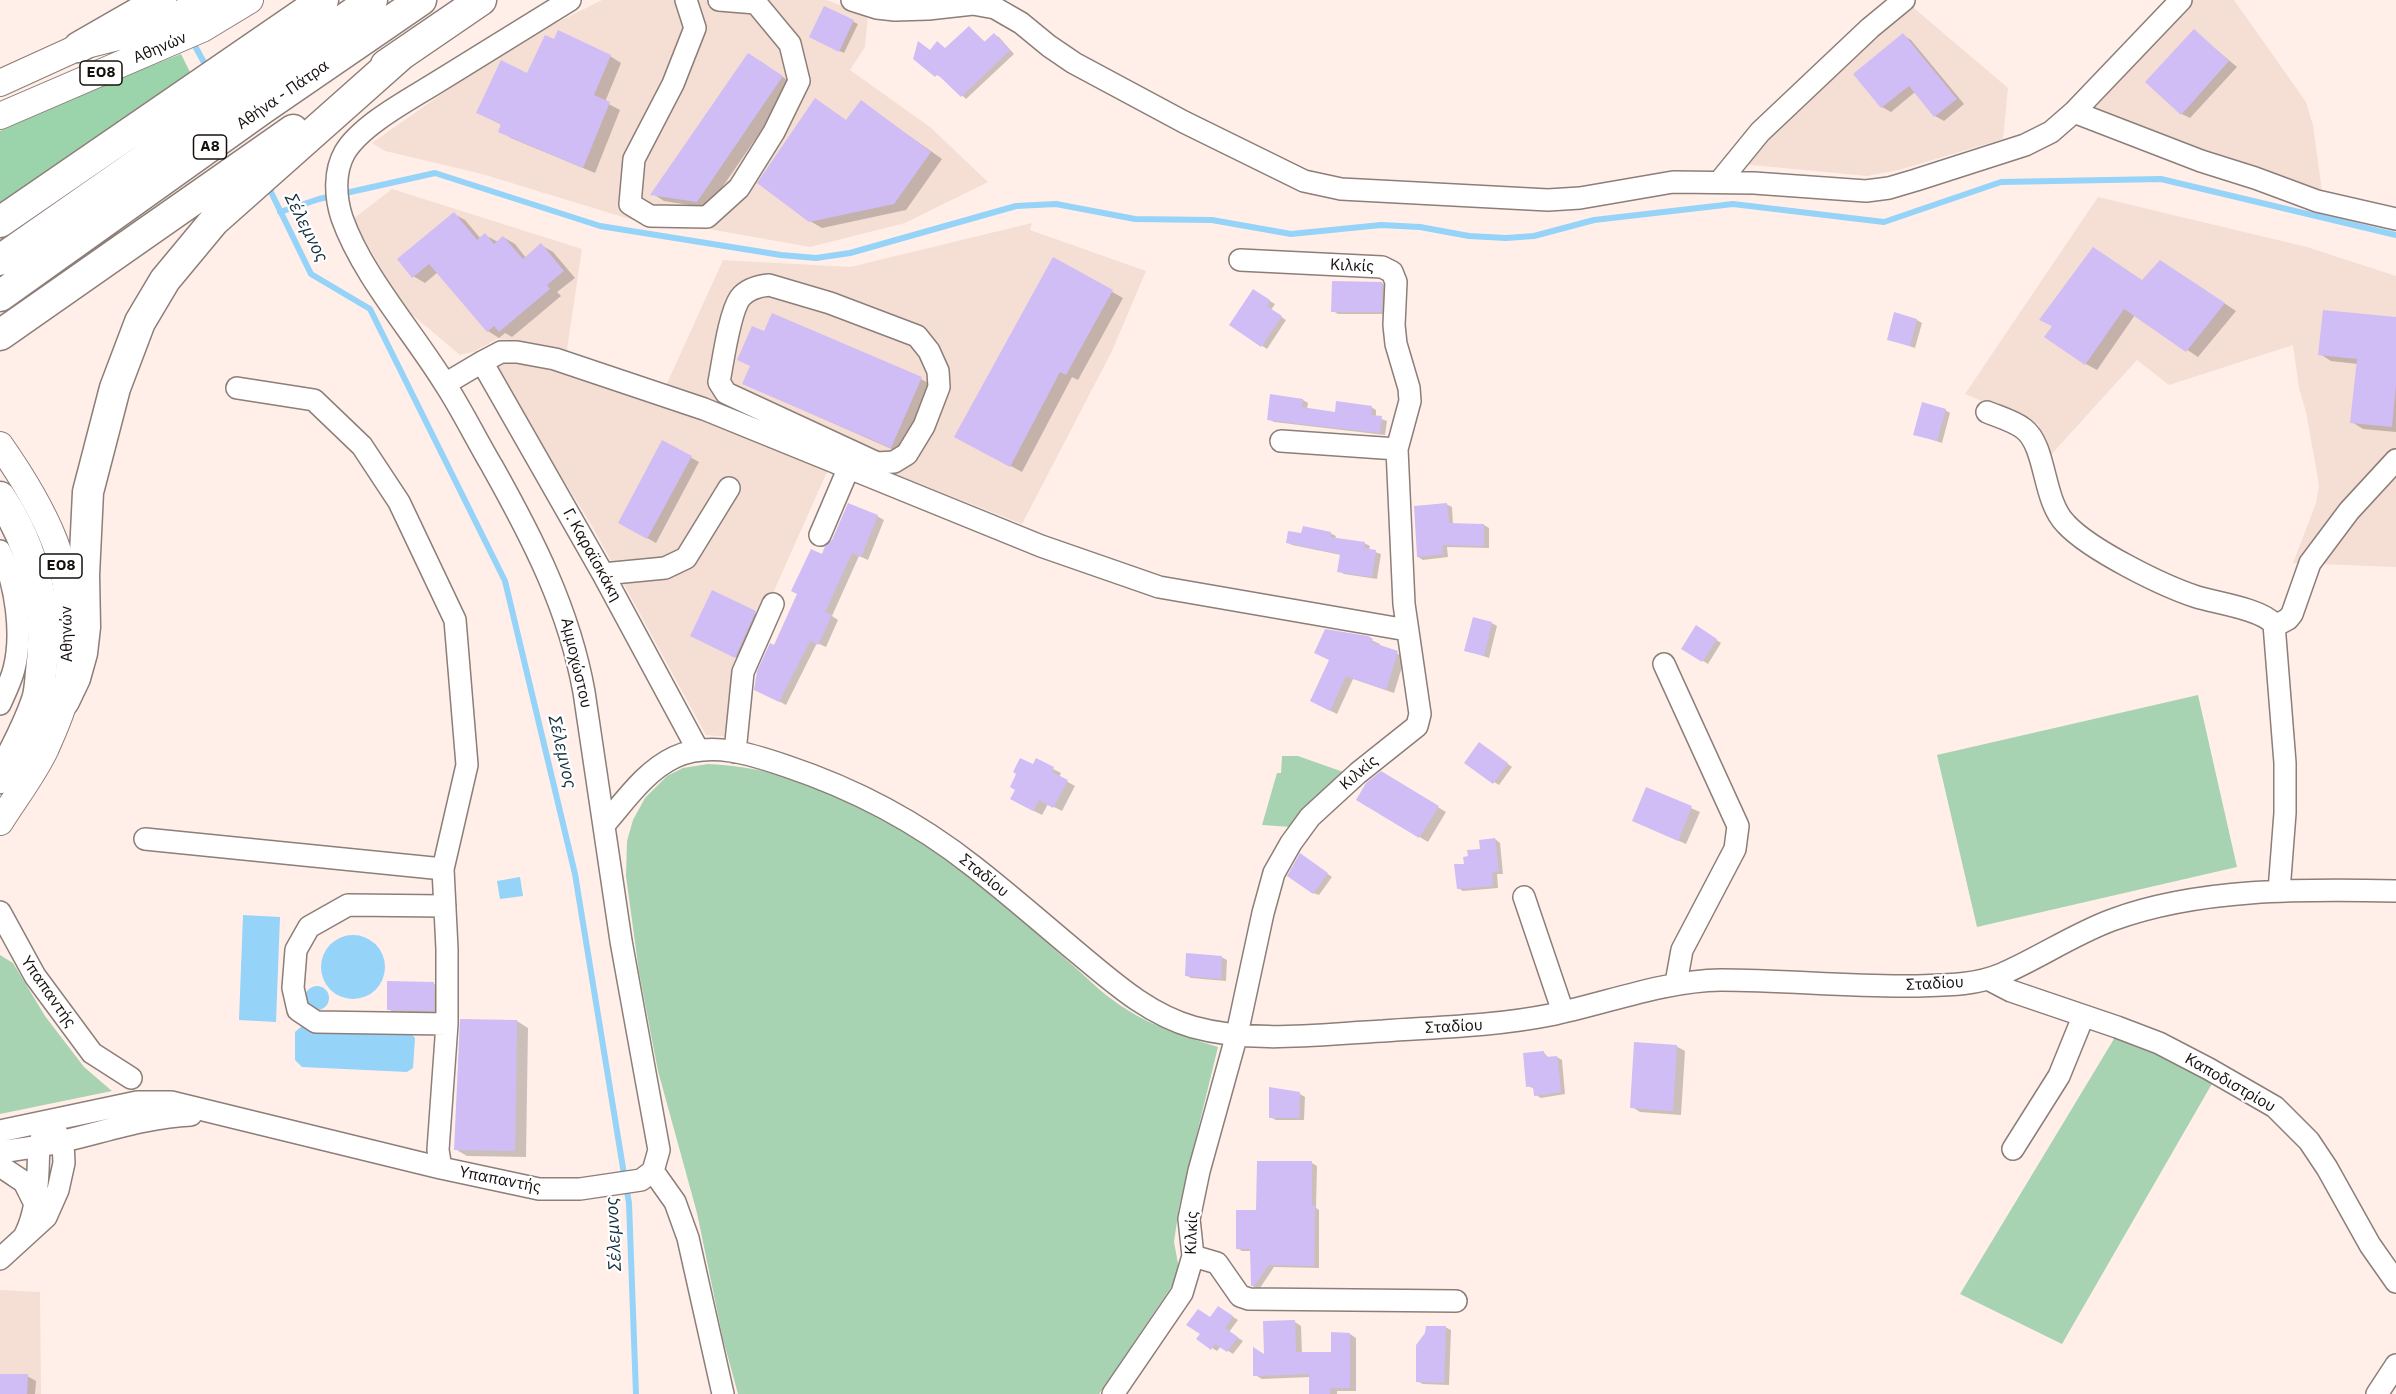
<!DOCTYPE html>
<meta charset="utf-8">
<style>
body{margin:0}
canvas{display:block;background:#ffefe8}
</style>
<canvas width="2396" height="1394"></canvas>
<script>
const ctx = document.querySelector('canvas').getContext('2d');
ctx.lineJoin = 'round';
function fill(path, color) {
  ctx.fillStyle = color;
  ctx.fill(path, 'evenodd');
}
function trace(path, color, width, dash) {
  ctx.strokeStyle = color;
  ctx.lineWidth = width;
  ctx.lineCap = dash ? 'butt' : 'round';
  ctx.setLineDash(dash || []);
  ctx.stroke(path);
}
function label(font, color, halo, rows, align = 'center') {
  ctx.font = font + ' "IBM Plex Sans",sans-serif';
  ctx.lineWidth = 4.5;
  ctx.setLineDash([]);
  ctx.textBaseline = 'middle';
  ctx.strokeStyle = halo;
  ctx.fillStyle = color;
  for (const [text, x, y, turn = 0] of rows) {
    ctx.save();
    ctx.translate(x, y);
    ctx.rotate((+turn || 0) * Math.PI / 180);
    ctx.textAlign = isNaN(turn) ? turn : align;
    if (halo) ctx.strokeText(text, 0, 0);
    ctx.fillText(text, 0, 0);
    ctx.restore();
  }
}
const built = new Path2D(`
 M602 0H826L868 15 865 47 850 70 930 127 988 182 905 223 810 247 703 228 649 225 482 174 385 151 372 143 510 46Z
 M2192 0H2234L2306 102 2313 125 2322 191 2180 148 2090 107Z
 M1908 3 2008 88 2003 139 1899 170 1867 176 1741 164Z
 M392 189 582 249 566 356 518 341 497 339 473 352 460 355 403 307 353 219Z
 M2098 197 2307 247 2396 276V567L2293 563 2316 503 2319 485 2306 412 2299 388 2293 345 2169 385 2137 360 2049 457 2038 424 1965 394Z
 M1032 223 1030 230 1146 271 1112 351 1022 524 822 445 664 390 723 260 850 267Z
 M504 360 567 371 831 463 736 676 729 737 706 735 592 526 492 365Z
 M0 1290 40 1292 41 1394H0Z`);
const green = new Path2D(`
 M2198 695 2237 867 1977 927 1937 755Z
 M1282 756H1298L1349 774 1291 827 1262 825 1277 773H1281Z
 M708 764C803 767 901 821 974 880 1009 908 1043 939 1077 969 1092 983 1108 998 1126 1009 1154 1027 1186 1037 1218 1047L1179 1207 1174 1242 1180 1274 1099 1394H738L723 1339 697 1213 658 1071 639 972 626 876 627 841 633 820 645 798 667 776 683 768Z
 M0 955 13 963 45 1016 84 1067 112 1091 0 1114Z
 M2120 1029 2217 1075 2062 1344 1960 1294Z`);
const forest = new Path2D(`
 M181 54 193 78 0 205V131L81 93Z`);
const water = new Path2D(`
 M520 877 523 896 500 899 497 881Z
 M243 915 280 917 276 1022 239 1020Z
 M321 967a32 32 0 1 1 64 0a32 32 0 1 1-64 0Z
 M305 998a12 12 0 1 1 24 0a12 12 0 1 1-24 0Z
 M302 1026 407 1029 415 1038 413 1068 407 1072 302 1067 295 1060V1032Z`);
const shadow = new Path2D(`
 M825 8 858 24 844 53 816 40Z
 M970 28 985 42 994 35 999 37 1014 54 966 99 942 77 936 75 915 58 931 52 945 49Z
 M2194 31 2237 67 2190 118 2182 114Z
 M1903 35 1911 40 1964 104 1944 121 1935 116 1915 92 1891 112 1882 107 1855 74Z
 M610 56 621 63 605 102 620 110 595 173 511 138 500 131 502 125 478 113 528 75Z
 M760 61 793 84 708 208 664 201 653 194Z
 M861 102 942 159 906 210 822 228 810 221 847 121Z
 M454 214 465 220 481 239 485 235 498 242 503 237 515 244 526 258 541 245 553 252 575 278 557 292 561 296 512 337 505 333 499 338 488 331 438 272 425 283 413 276Z
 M1054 259 1123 298 1078 380 1072 377 1022 472 968 443Z
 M2171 268 2236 311 2198 357 2135 315 2097 370 2086 364 2054 326Z
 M1382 283 1387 286V314H1338L1333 311Z
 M1253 291 1275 304 1271 310 1286 320 1267 349 1231 325Z
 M2396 319V432L2363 429 2352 422 2358 364 2331 361 2320 354Z
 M1917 320 1922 323 1915 348 1888 339Z
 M921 379 932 385 903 454 744 384Z
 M1303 400 1308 403 1307 409 1336 413 1371 407 1376 410V417L1387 421 1385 435 1274 422 1268 419Z
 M1945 410 1950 413 1942 443 1915 434Z
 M663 442 699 462 656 543 620 523Z
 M1446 504 1452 507 1453 524 1484 525 1489 528V548L1447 547 1448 557 1423 560 1418 557Z
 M877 516 884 520 868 560 859 556 832 616 838 620 826 647 817 643 786 705 763 693 774 647 823 556 833 541Z
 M1330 533 1336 536 1335 539 1364 543 1370 546 1369 550 1381 554 1377 579 1344 574 1339 571 1341 555 1292 545 1287 542 1302 534Z
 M755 613 763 617 744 661 700 640Z
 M1492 623 1497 626 1489 658 1466 650Z
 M1696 627 1721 643 1708 664 1683 648Z
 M1367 638 1380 644 1379 646 1405 657 1394 693 1353 679 1337 714 1319 705Z
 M1485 747 1512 767 1499 785 1494 782Z
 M1034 766 1053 769 1061 773 1059 777 1075 786 1062 811 1048 804 1042 815 1020 804Z
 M1381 773 1446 812 1428 842 1358 800Z
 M1647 789 1700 812 1686 844 1634 821Z
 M1495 839 1500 843 1503 874H1497L1498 888 1463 891 1458 888 1466 865Z
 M1305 858 1332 877 1319 895 1313 893Z
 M1221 957 1227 960 1226 981 1191 978 1186 975Z
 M434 984 439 987V1013L393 1012 388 1009Z
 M461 1021H517L528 1028 526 1157 467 1156 455 1149Z
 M1676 1046 1685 1051 1681 1115 1640 1112 1632 1107Z
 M1544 1053 1549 1058 1557 1057 1562 1060 1565 1094 1541 1098 1536 1095 1535 1089 1528 1086Z
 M1271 1089 1300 1094 1305 1097 1304 1120H1276L1270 1117Z
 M1312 1163 1317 1166 1316 1208 1319 1210V1268L1274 1267 1260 1288H1256L1251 1285 1252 1251H1242L1237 1248 1258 1212Z
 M1224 1311 1238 1320 1229 1332 1243 1341 1233 1354 1221 1346 1217 1351 1198 1339 1210 1319Z
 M1295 1322 1301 1326 1302 1354H1333L1350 1334 1356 1338V1391H1337V1394H1310L1311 1377 1262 1379 1255 1375 1265 1356Z
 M1445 1327 1451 1330 1449 1385 1423 1384 1417 1381 1426 1334Z
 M0 1376H27L36 1381 35 1394H0Z`);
const stream = new Path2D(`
 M195 46 207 68
 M269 188 311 274 370 309 505 581 575 874 623 1168 629 1203 636 1394
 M280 212 319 199 435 173 600 226 781 255 816 258 850 253 1016 206 1056 204 1135 219 1212 220 1291 234 1381 225 1420 227 1469 236 1506 238 1534 236 1594 220 1733 204 1884 222 2001 182 2161 179 2396 235`);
const building = new Path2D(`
 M824 6 854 20 839 52 809 37Z
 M969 26 984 42 994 33 1010 50 961 97 937 74 935 77 913 59 918 41 930 50 937 41 945 48Z
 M2194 29 2229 61 2181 115 2145 82Z
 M558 30 611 55 594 95 610 102 583 168 498 132 501 124 476 113 501 60 527 73 545 35 554 39Z
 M1903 33 1957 99 1934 117 1909 86 1881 108 1853 74Z
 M748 53 783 76 697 202 650 195Z
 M815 98 846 120 861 100 931 152 894 204 809 222 757 183Z
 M454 212 477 240 485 233 494 244 503 236 523 259 541 243 564 271 547 285 550 289 499 332 494 326 487 332 429 264 412 278 397 259Z
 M2093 247 2142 280 2160 260 2225 303 2186 352 2124 309 2085 365 2044 337 2052 326 2039 320Z
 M1053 257 1113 290 1066 375 1060 372 1010 467 954 437Z
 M1332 281 1382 282V312H1331Z
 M1253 289 1270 300 1267 306 1282 316 1261 347 1229 325Z
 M2323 310 2396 317V384L2392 427 2350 423 2357 359 2318 355Z
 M1894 312 1917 319 1910 346 1887 340Z
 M772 313 922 377 891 448 742 384 750 366 737 360 752 326 764 331Z
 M1270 394 1303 399 1302 407 1335 412 1336 401 1372 406 1371 415 1382 416 1380 433 1267 420Z
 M1922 402 1946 409 1937 441 1913 435Z
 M662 440 692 456 647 539 618 523Z
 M848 503 878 515 861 557 852 553 825 612 832 615 818 645 810 641 779 702 754 690 757 671 770 643 774 645 797 594 791 591 811 549 822 554 825 546 832 540Z
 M1447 503 1449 523 1484 524V546L1442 545 1443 554 1417 557 1414 506Z
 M1303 526 1331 532 1330 537 1365 542 1364 548 1376 550 1372 577 1337 572 1340 554 1286 543 1288 531 1301 533Z
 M712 590 756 611 735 658 690 636Z
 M1473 617 1492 622 1484 656 1464 651Z
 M1696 625 1717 639 1702 662 1681 649Z
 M1325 629 1368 636 1373 639 1371 642 1398 651 1386 690 1346 676 1330 711 1310 701 1329 660 1314 653Z
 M1479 742 1508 763 1493 784 1464 763Z
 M1020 758 1033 764 1036 758 1054 767 1052 772 1068 780 1053 808 1039 800 1033 811 1010 799 1015 790 1010 787 1016 774 1013 772Z
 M1381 771 1439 806 1419 838 1356 800 1366 783Z
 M1646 787 1692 806 1678 841 1632 821Z
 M1495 838 1499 871 1492 872 1493 886 1457 889 1454 864H1464L1463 857 1468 856 1467 850 1480 849 1479 840Z
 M1300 853 1328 873 1313 894 1287 876Z
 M1186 953 1222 956 1221 979 1185 976Z
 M387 981 434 982V1011L387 1010Z
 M460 1019 517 1020 515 1151 454 1150Z
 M1634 1042 1677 1045 1673 1111 1630 1108Z
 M1544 1051 1545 1057 1557 1056 1561 1092 1534 1096 1533 1086 1526 1087 1523 1053Z
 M1269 1087 1300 1092 1299 1118H1269Z
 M1257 1161H1312V1205H1315L1314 1266 1269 1265 1254 1286H1251L1250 1249H1236V1210H1256Z
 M1218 1306 1233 1316 1225 1328 1238 1337 1227 1352 1215 1344 1211 1350 1196 1339 1200 1334 1186 1325 1198 1309 1210 1317Z
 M1295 1320 1296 1352H1331V1332L1350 1333V1388H1330V1394H1309V1374L1253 1376V1347L1264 1354 1263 1321Z
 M1426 1326H1446L1444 1383 1416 1382V1345L1425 1333Z
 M0 1374H28L27 1394H0Z`);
const minor = new Path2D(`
 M570 0C526 27 483 54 439 81 412 98 362 124 345 152 334 171 335 197 342 218 362 275 413 332 445 384 462 410 476 439 492 466 533 539 569 609 584 692L621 941 659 1150 653 1171
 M686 0 695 28 673 84 634 159 630 204 650 216 707 217 739 188 774 132 799 81 790 44 756 3 719 0
 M852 0 877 8 895 10 928 9 973 4 995 8 1021 23 1049 46 1074 63 1184 122 1304 181 1341 189 1548 200 1580 198 1673 182 1754 183 1866 191 1889 188 1916 180 2025 145 2051 132 2074 112 2181 0
 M2074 112 2201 161 2255 178 2317 201 2396 219
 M1720 181 1760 132 1870 28 1904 0
 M769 285 830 303 917 336 929 351 938 371 939 387 924 426 907 454 894 462 877 463 726 393 719 382C723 362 729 314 740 298 747 289 759 286 769 285Z
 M482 362 603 574 698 750
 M445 384 482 362 501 352H517L555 359 704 409 1041 546 1159 587 1407 630
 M237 388 314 400 362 446 399 502 455 620 467 765 443 869 447 949V1024L438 1150 441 1168
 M1987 412C1999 417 2014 421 2024 429 2047 447 2042 500 2066 524 2090 550 2163 586 2197 597 2217 603 2261 609 2274 624L2285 763V813L2279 891
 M1281 441 1397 449
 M820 535 849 467
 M0 551C16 583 23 634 14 669 11 681 5 693 0 704
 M603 574 665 568 686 558 729 488
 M2275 626 2288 619 2292 614 2310 563 2349 511 2396 460
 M1664 664 1738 826 1735 849 1682 950 1676 983
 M735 752 743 672 773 604
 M604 825C625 801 645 771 675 757 711 741 751 754 786 766 855 789 916 821 973 866 1009 894 1043 924 1079 954 1114 983 1148 1014 1193 1027 1254 1044 1321 1034 1383 1031 1439 1027 1495 1026 1550 1015 1608 1003 1662 981 1721 980 1785 980 1848 987 1912 986 1942 985 1974 986 2002 974 2039 958 2074 934 2112 920 2198 888 2305 889 2396 891
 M145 839 443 869
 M1524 897 1563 1012
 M445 906 348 905 309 927 296 950 293 988 298 1010 316 1022 447 1024
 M0 912 35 976 92 1053 131 1078
 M1988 979 2011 991 2117 1027 2159 1043 2209 1069 2275 1107 2309 1141 2327 1168 2370 1245 2396 1282
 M0 1131 137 1102H171L441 1168 539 1189H580L641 1180 653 1171 675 1202 688 1238 723 1394
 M2013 1149 2059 1076 2083 1017
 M0 1152C21 1149 43 1146 64 1141 107 1131 147 1117 191 1115
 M0 1166 24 1182 35 1204
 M25 1235C35 1215 37 1192 38 1171 39 1157 37 1147 43 1134
 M1193 1256 1217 1263 1240 1296 1249 1299 1456 1301
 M0 1259 46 1217 58 1190 64 1163 63 1142 55 1131
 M1113 1394 1182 1293 1193 1256 1189 1219 1199 1171 1237 1034 1263 913 1274 873 1291 843 1310 817 1358 773 1417 726 1420 714 1404 604 1397 449 1410 401 1409 388 1396 344 1394 325 1396 282 1392 272 1382 267 1240 260
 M2377 1394 2396 1365`);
const major = new Path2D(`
 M0 83 79 47 126 35 213 0
 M0 116 202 29 250 0
 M0 445C21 475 40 505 54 540 71 583 75 657 64 702 60 717 52 734 46 748 34 774 15 798 0 822`);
const highway = new Path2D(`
 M79 47 161 0
 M386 65 481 0
 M0 222 323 0
 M0 260 372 0
 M0 296 262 109 421 0
 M0 335 293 130
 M0 497C35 549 49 611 41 672 40 681 40 691 37 700 28 727 14 753 0 778
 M64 701 75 678 82 653 85 627 84 575 88 492 115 388 140 322 165 280 214 221 402 54`);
const shields = [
 [101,73,42],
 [210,147,33],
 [61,566,42]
];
const shieldNames = [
 ["ΕΟ8",101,73],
 ["Α8",210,147],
 ["ΕΟ8",61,566]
];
const streetNames = [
 ["Αθηνών",160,48,-23],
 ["Αθήνα - Πάτρα",283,95,-35],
 ["Κιλκίς",1352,266,3],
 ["Γ. Καραϊσκάκη",592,555,61],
 ["Αθηνών",67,634,-91],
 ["Αμμοχώστου",576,663,77],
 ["Κιλκίς",1359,773,-40],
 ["Σταδίου",984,876,39],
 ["Σταδίου",1935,984,-3],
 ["Υπαπαντής",48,992,55],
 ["Σταδίου",1454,1027,-3],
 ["Καποδιστρίου",2230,1083,30],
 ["Υπαπαντής",500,1180,11],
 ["Κιλκίς",1192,1233,-88]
];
const waterNames = [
 ["Σέλεμνος",306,228,63],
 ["Σέλεμνος",562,752,77],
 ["Σέλεμνος",614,1234,-93]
];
fill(built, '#f5ded4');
fill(green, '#a7d3b2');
fill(forest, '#9bd3aa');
fill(water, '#96d3f9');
fill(shadow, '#0003');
trace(stream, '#96d3f9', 6);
fill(building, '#d0bdf6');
trace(minor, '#8c7e78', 24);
trace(major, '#8c7e78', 28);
trace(highway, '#8c7e78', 33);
trace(minor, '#fff', 21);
trace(major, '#fff', 26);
trace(highway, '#fff', 30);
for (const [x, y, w] of shields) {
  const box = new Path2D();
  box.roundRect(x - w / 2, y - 12, w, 24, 4.5);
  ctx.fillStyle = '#fff';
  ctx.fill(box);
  trace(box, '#15100e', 1.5);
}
label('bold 15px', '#15100e', null, shieldNames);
label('16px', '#15100e', '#fff', streetNames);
label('italic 18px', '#143040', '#fff', waterNames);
</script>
